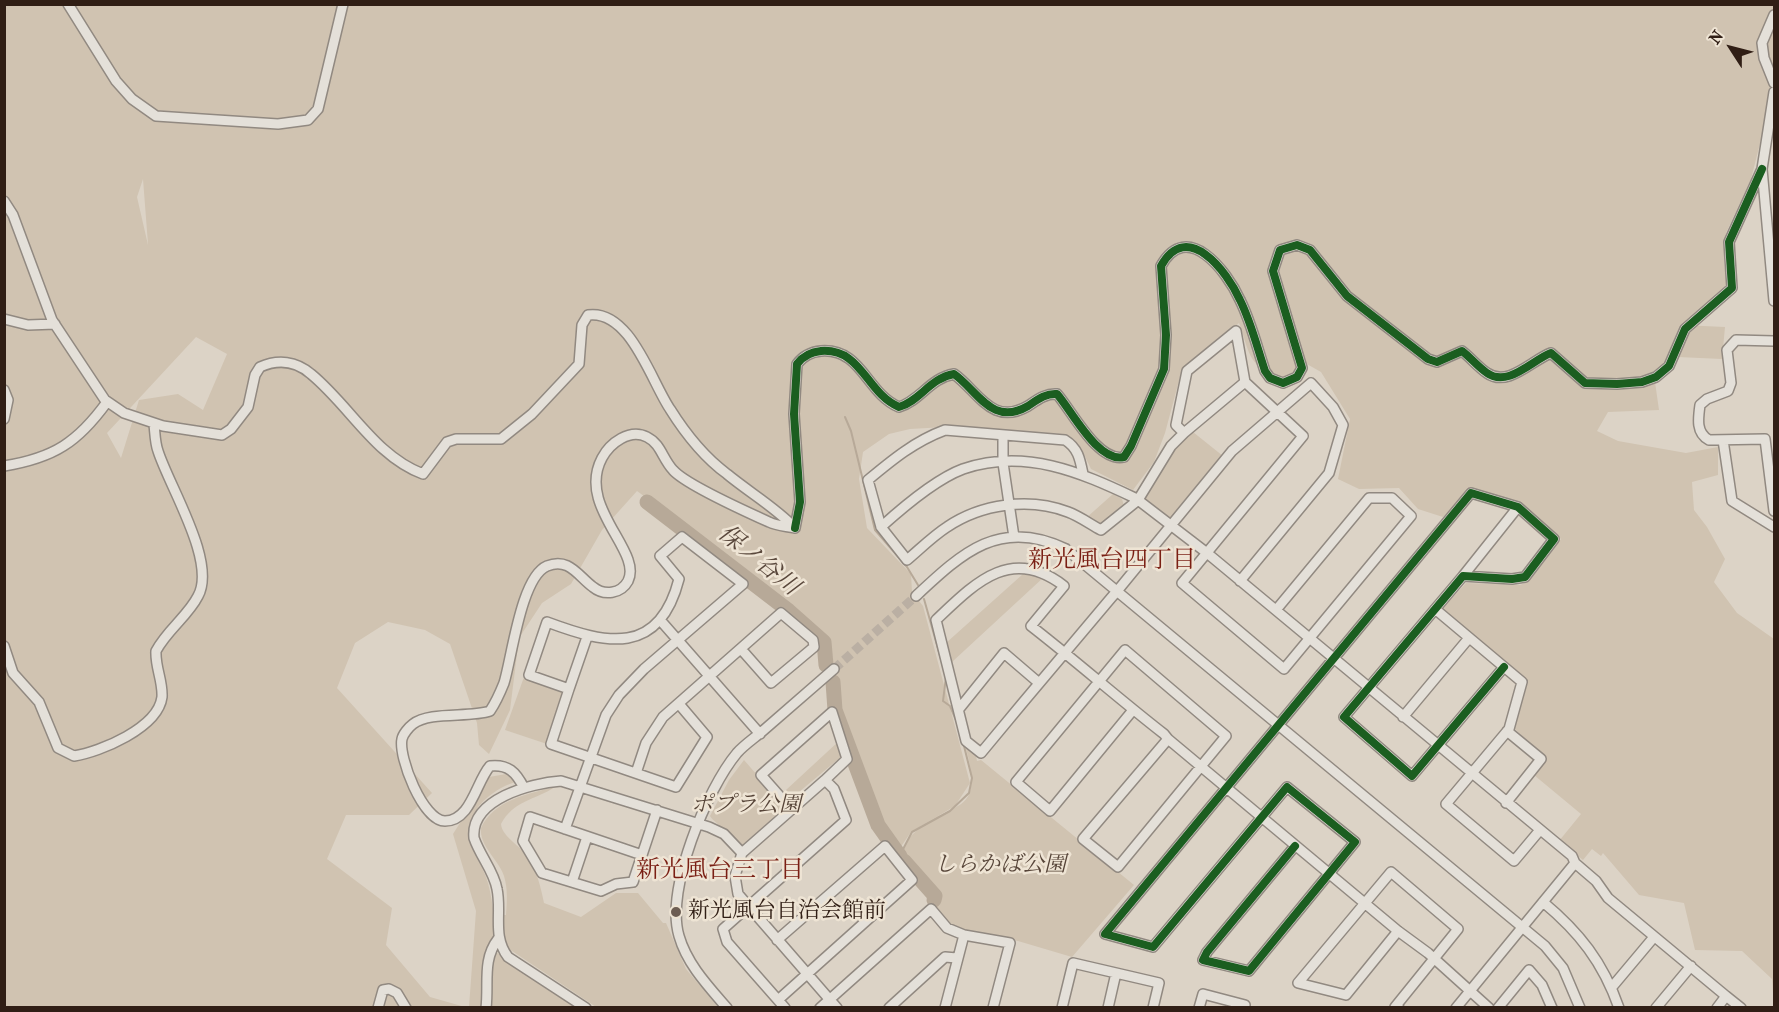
<!DOCTYPE html>
<meta charset="utf-8">
<style>
body{margin:0}
#map{position:relative;width:1779px;height:1012px;overflow:hidden;background:#dcd3c6;font-family:"IM FELL French Canon",serif}
canvas{display:block}
.frame{position:absolute;inset:0;border:6px solid #301e15;pointer-events:none}
.north{position:absolute;left:1701px;top:18px;width:60px;height:60px;-webkit-text-stroke:4px #eee4d4;paint-order:stroke;rotate:306deg;font-size:16px;font-weight:700;line-height:24px;text-align:center;color:#301e15}
.north::after{content:'';display:block;margin:auto;width:21px;height:27px;background:#301e15;clip-path:polygon(50% 0,100% 100%,50% 72%,0 100%)}
</style>
<div id="map">
<canvas width="1779" height="1012"></canvas>
<div class="frame"></div>
<div class="north">N</div>
</div>
<script>
const ctx = document.querySelector('canvas').getContext('2d');
ctx.lineJoin = 'round';
function fill(path, color) {
  ctx.fillStyle = color;
  ctx.fill(path, 'evenodd');
}
function trace(path, color, width, dash) {
  ctx.strokeStyle = color;
  ctx.lineWidth = width;
  ctx.lineCap = dash ? 'butt' : 'round';
  ctx.setLineDash(dash || []);
  ctx.stroke(path);
}
function label(font, color, halo, rows, align = 'center') {
  ctx.font = font + ' "IM FELL French Canon","Noto Serif JP",serif';
  ctx.lineWidth = 5;
  ctx.setLineDash([]);
  ctx.textBaseline = 'middle';
  ctx.strokeStyle = halo;
  ctx.fillStyle = color;
  for (const [text, x, y, turn = 0] of rows) {
    ctx.save();
    ctx.translate(x, y);
    ctx.rotate((+turn || 0) * Math.PI / 180);
    ctx.textAlign = isNaN(turn) ? turn : align;
    if (halo) ctx.strokeText(text, 0, 0);
    ctx.fillText(text, 0, 0);
    ctx.restore();
  }
}
const green = new Path2D(`
 M5 5H1774V88L1751 179 1726 233 1724 263 1727 286 1681 325 1725 327 1722 359 1678 357 1654 375 1659 410 1608 412 1597 431 1618 441 1686 453 1718 447V475L1692 482 1694 510 1707 527 1725 559 1714 582 1737 613 1774 639V1007L1772 979 1742 951 1695 950 1684 903 1639 895 1603 853 1601 856 1592 849 1583 860 1559 841 1581 814 1534 775 1546 760 1513 727 1528 682 1441 610 1466 583 1520 585 1525 583 1561 539 1520 504 1471 490 1443 517 1418 509 1399 488 1359 489 1338 479 1350 419 1321 372 1305 363 1293 375 1279 379C1247 364 1250 353 1239 323L1181 373 1165 433 1154 462 1133 490 1091 469 1081 448 1063 434 945 427 910 429 889 434 863 452 859 479 867 528 911 574 912 592 923 606 970 783 955 806 911 832 898 851 880 825 840 712 830 641 793 606 637 491 602 530 571 584 542 603 519 638 510 710 489 754 479 745 477 723 450 644 425 630 388 622 355 643 337 688 432 793 409 815H346L327 859 392 908 386 945 430 997 465 1007 5 1008ZM143 179 148 244V245L137 197ZM196 337 227 354 203 410 178 394 139 400 121 458 107 433Z
 M1193 432 1223 456 1173 517H1166L1142 501 1173 449Z
 M1113 494 1122 499 1124 506 1099 528 1085 519Z
 M1023 574 1044 577 952 662 946 643Z
 M524 677 562 690 564 696 547 744 505 730Z
 M839 741 842 756 793 797 786 790Z
 M965 745 975 752 977 761 981 760 1134 885 1072 957 1018 941 965 931 953 926 932 906 937 895 901 854C905 847 907 839 913 834 953 797 986 819 965 745Z
 M744 760 784 806 783 811 746 845 740 844C734 836 712 821 710 816L729 780Z
 M512 773 515 782C491 790 465 811 470 839 473 854 484 868 488 883 494 906 495 928 496 952L578 1007H469L476 911 453 834 489 777Z
 M555 787C535 800 513 801 501 824 502 837 521 846 528 857 537 871 541 888 544 903L581 917 616 893H638L663 923H666L686 969 718 1007H596L509 949 502 935V915H506C507 902 508 889 504 876 499 860 479 846 481 828 494 800 527 794 555 787Z`);
const stream = new Path2D(`
 M845 417 851 431 875 530 907 567 918 585
 M924 599 946 677 943 701 950 706 958 725
 M900 855 912 832 950 811 969 793 972 778 963 742`);
const river = new Path2D(`
 M647 502 789 611 824 642 826 665
 M833 682 835 710 878 825 900 856
 M904 861 935 896 934 900`);
const minorTunnel = new Path2D(`
 M834 669 916 596`);
const minor = new Path2D(`
 M68 4 116 81 132 99 156 116 278 124 308 120 318 109 343 4
 M1774 15 1762 43 1764 58 1774 83
 M1774 92 1762 169 1774 301
 M4 201 13 215 52 320 105 400 124 413 163 426 222 435 231 429 248 407 255 375 260 367C278 359 296 361 311 374 350 406 375 456 423 474L447 442 456 439H501L532 414 579 364 582 325 588 315C630 309 651 381 670 409 685 433 704 457 727 474 750 493 775 507 795 528
 M4 319 28 325 55 324
 M1774 341 1736 340 1727 350 1731 383 1728 391 1707 399 1700 405C1698 419 1696 433 1709 440L1765 439 1774 511
 M1245 382 1184 433 1176 425 1187 371 1236 331 1245 382 1303 436 1182 583 1284 669 1411 516 1392 498H1369L1276 610
 M4 390 8 400 4 419
 M1184 433 1171 446 1138 500 1137 501 1101 530C1090 524 1079 516 1068 512 1029 497 981 504 947 527 933 536 920 549 907 560L881 527C902 508 936 479 963 469 1025 448 1080 472 1135 498L1138 500 1207 553 1572 856 1575 863 1456 1008
 M1003 435V463L1014 537
 M1723 440 1732 501 1774 527
 M4 466C54 458 78 442 107 402
 M881 527 868 480C892 460 915 441 945 430L1065 440C1078 448 1080 459 1083 474
 M795 528 800 502 794 414 797 364C803 356 810 352 821 351 862 348 866 393 899 407 920 401 930 378 954 374 978 391 992 427 1028 406 1037 400 1046 393 1057 394 1072 411 1098 463 1124 457L1131 446 1164 369 1166 335 1161 266C1187 219 1227 271 1240 300 1251 322 1257 347 1265 371L1270 378 1283 383 1297 377 1302 368 1273 271 1280 250 1297 245 1310 250 1347 296 1428 359 1437 362 1462 351C1470 357 1478 367 1487 373 1508 388 1532 360 1551 353L1585 383 1617 384 1642 382 1656 377 1669 366 1685 329 1732 288 1729 242 1762 169
 M1463 576 1518 507
 M1240 581 1329 473 1343 425 1333 407 1311 383 1232 451 1118 590 1111 598C1068 649 1024 701 981 753L966 741 936 620C975 583 1011 545 1064 586L1031 626C1076 661 1119 699 1164 734L1168 739 1398 931 1428 953 1489 1008
 M916 596C962 553 1000 517 1066 549L1545 946 1563 968 1580 1008
 M1435 609 1522 682 1509 729 1446 804 1514 861 1540 830
 M661 621 760 734
 M4 646 13 673 39 702 58 748 74 756C100 752 158 728 162 697 163 681 155 667 156 651 167 630 188 616 198 596 217 562 169 486 158 451 155 443 155 433 154 424
 M569 689 587 637
 M959 709 1004 653 1039 683
 M1133 710 1050 811 1016 782 1125 650 1226 736 1118 867 1083 839 1168 739
 M1403 717 1469 638
 M636 773 646 743 663 717 781 613 813 640 814 647 771 683 741 649
 M524 788C516 772 508 764 490 766 476 782 471 821 445 821 423 821 398 757 402 739 403 734 409 727 413 724 430 711 469 718 490 711 496 702 500 693 504 683 512 657 521 577 547 566 569 557 578 576 593 587 604 596 621 594 628 581 643 551 576 507 602 458 610 443 630 428 647 437 661 444 662 458 673 470 685 484 749 513 769 522 777 526 786 526 795 528
 M1506 803 1541 759 1507 731
 M791 809 761 775 832 712 847 759 825 780
 M565 829 606 715 619 695 644 669 743 584 682 537 660 556 679 579C659 657 606 644 547 622L529 675 569 689 551 744 676 787 707 737 679 704
 M1295 846 1207 952 1203 960 1249 971 1355 842 1287 787 1153 947 1105 934 1471 493 1518 507 1554 539 1525 577 1512 579 1463 576 1344 717 1412 776 1504 667
 M742 853 735 876 738 894 837 1008
 M642 855 530 817 523 841 542 873 601 891 616 884 633 882 657 810
 M1575 863 1596 881 1608 898 1726 996 1717 1008
 M572 882 587 837
 M1543 902C1579 932 1603 962 1619 1008
 M1398 931 1346 995 1298 983 1391 872 1458 929 1395 1007 1399 1008
 M777 940 885 846 912 880 778 1000
 M1612 987 1654 937
 M1726 996 1741 1008
 M378 1008 383 990 389 989 397 993 406 1008
 M486 1008C489 983 482 960 498 939
 M586 1008 508 957C492 936 502 913 497 889 494 871 480 856 474 838 470 799 531 783 561 781L709 827 724 834 742 853 825 780 834 789 846 820 723 929 727 942 785 1008
 M727 1008C708 986 687 964 679 936 665 889 707 789 737 753 745 744 756 737 765 729 788 709 811 689 834 669
 M820 1008 931 909 947 928 964 935
 M889 1008 945 957 957 958
 M945 1008 964 935 1010 943 993 1008
 M1062 1008 1073 963 1159 983 1153 1008
 M1108 1008 1116 973
 M1199 1008 1203 994 1245 1005 1244 1008
 M1498 1008 1529 970 1542 985 1552 1008
 M1656 1008 1691 966`);
const rail = new Path2D(`
 M1774 143V203`);
const cycleway = new Path2D(`
 M795 528 800 502 794 414 797 364C803 356 810 352 821 351 862 348 866 393 899 407 920 401 930 378 954 374 978 391 992 427 1028 406 1037 400 1046 393 1057 394 1072 411 1098 463 1124 457L1131 446 1164 369 1166 335 1161 266C1187 219 1227 271 1240 300 1251 322 1257 347 1265 371L1270 378 1283 383 1297 377 1302 368 1273 271 1280 250 1297 245 1310 250 1347 296 1428 359 1437 362 1462 351C1470 357 1478 367 1487 373 1508 388 1532 360 1551 353L1585 383 1617 384 1642 382 1656 377 1669 366 1685 329 1732 288 1729 242 1762 169
 M1295 846 1207 952 1203 960 1249 971 1355 842 1287 787 1153 947 1105 934 1471 493 1518 507 1554 539 1525 577 1512 579 1463 576 1344 717 1412 776 1504 667`);
const markers = [
 [676,912,6,"#6c5d53"]
];
const parkNames = [
 ["ポプラ公園",746,806],
 ["しらかば公園",1000,866]
];
const poiNames = [
 ["新光風台自治会館前",688,912]
];
const waterNames = [
 ["保ノ谷川",758,561,39]
];
const neighbourhoodNames = [
 ["新光風台四丁目",1112,561],
 ["新光風台三丁目",720,871]
];
fill(green, '#d0c3b1');
trace(stream, '#b7a998', 2);
trace(river, '#b7a998', 15);
trace(minorTunnel, '#baafa3', 9, [9, 4.5]);
trace(minor, '#918981', 12);
trace(minor, '#e4e0d9', 9);
trace(rail, '#a49e98', 2, [10, 10]);
trace(cycleway, '#1b5e20', 8);
for (const [x, y, r, color] of markers) {
  const dot = new Path2D();
  dot.arc(x, y, r, 0, 2 * Math.PI);
  ctx.fillStyle = color;
  ctx.fill(dot);
  trace(dot, '#eee4d4', 2);
}
label('italic 22px', '#564438', '#eee4d4', parkNames);
label('22px', '#301e15', '#eee4d4', poiNames, 'left');
label('italic 24px', '#5a483c', '#eee4d4', waterNames);
label('24px', '#7a1f14', '#eee4d4', neighbourhoodNames);
</script>
